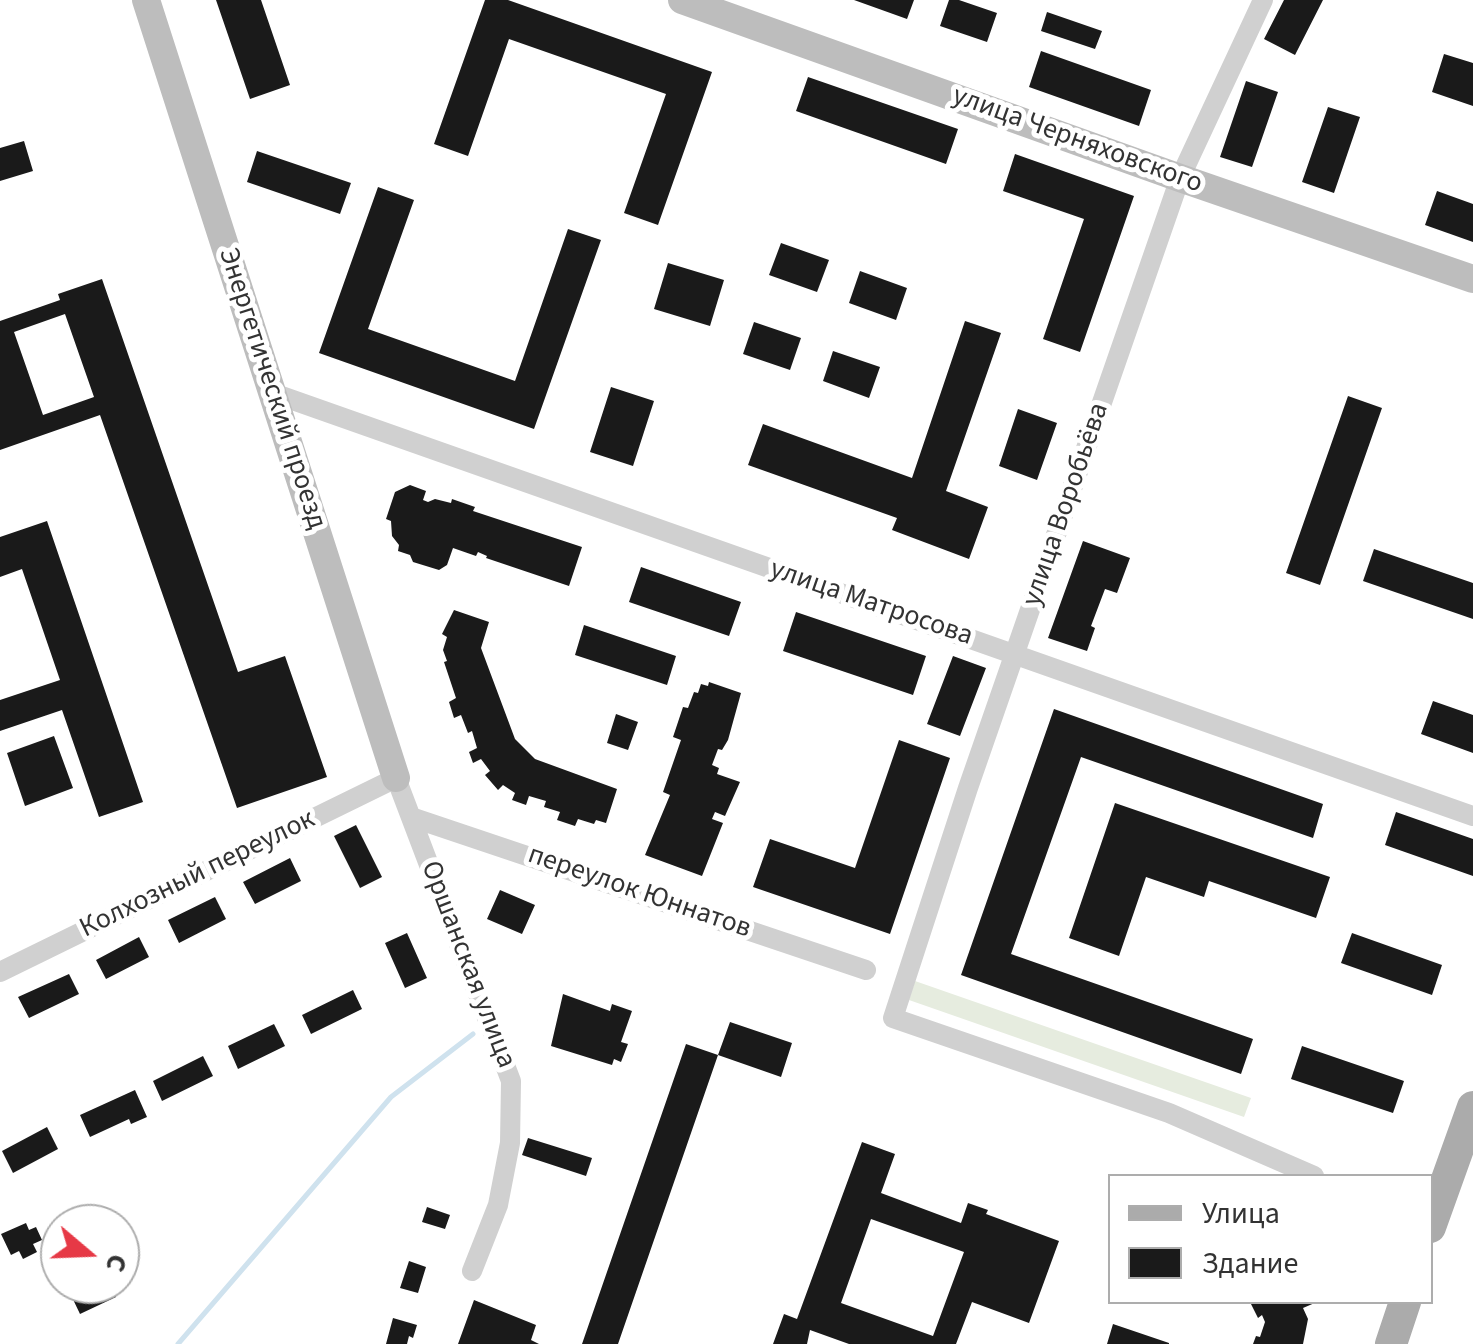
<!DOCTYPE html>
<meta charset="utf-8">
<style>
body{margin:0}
#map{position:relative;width:1473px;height:1344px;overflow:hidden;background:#fff;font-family:"Source Sans 3",sans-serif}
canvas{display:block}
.legend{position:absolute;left:1108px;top:1174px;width:325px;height:130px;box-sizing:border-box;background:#fff;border:2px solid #adadad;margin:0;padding:12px 18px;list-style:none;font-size:30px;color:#333}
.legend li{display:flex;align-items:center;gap:20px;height:50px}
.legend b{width:50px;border:2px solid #adadad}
.north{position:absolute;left:40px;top:1204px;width:100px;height:100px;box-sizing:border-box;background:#fff;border:2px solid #adadad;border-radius:50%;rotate:109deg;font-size:28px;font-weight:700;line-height:40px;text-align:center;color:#333}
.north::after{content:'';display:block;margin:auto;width:35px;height:45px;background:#e63946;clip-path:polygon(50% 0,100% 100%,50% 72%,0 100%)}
</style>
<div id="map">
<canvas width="1473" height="1344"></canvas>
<ul class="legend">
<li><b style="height:12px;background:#ababab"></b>Улица</li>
<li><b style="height:28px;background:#1a1a1a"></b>Здание</li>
</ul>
<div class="north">С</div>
</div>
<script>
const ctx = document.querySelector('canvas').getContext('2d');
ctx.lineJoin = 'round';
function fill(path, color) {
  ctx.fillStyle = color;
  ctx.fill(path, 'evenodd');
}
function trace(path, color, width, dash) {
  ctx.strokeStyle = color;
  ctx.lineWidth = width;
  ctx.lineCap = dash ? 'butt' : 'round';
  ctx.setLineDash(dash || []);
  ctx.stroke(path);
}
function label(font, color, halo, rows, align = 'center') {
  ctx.font = font + ' "Source Sans 3",sans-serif';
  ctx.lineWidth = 10;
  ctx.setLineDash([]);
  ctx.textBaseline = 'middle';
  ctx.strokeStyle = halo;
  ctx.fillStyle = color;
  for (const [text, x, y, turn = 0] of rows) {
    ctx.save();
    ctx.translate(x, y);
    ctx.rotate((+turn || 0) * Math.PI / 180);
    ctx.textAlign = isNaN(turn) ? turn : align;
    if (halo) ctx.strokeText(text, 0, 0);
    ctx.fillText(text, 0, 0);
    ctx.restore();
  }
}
const green = new Path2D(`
 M915 981 1251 1098 1244 1117 909 1000Z`);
const stream = new Path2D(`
 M178 1344 391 1097 473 1034`);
const building = new Path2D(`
 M216 0H261L290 85 250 99Z
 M485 0H508L712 72 658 225 624 213 666 94 509 39 468 156 434 144Z
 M854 0H914L907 19Z
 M949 0H959L997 13 987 42 940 26Z
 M1284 0H1323L1295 55 1264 39Z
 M1047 12 1102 31 1095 49 1041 31Z
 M1041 51 1151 90 1139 126 1029 87Z
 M1444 54 1473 63V106L1432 92Z
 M808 77 958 129 946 164 796 111Z
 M1246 81 1278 92 1252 167 1220 157Z
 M1328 107 1360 117 1334 193 1302 182Z
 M24 141 33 171 0 181V148Z
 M257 151 351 183 340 214 247 182Z
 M1015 154 1134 196 1080 352 1043 339 1084 219 1003 191Z
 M378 187 414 200 368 329 515 381 568 229 601 240 534 429 319 353Z
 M1437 191 1473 204V242L1425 225Z
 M781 243 829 260 817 292 769 275Z
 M668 263 724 280 710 326 654 309Z
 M860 271 907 288 896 320 849 303Z
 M102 279 238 672 285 656 327 777 237 808 100 415 0 450V321L60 300 58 294ZM65 314 94 397 43 415 14 332Z
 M965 321 1001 333 946 491 988 507 969 559 892 530 897 518 748 465 763 424 912 478Z
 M754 322 801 338 790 370 743 354Z
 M833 351 880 367 869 398 823 381Z
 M611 387 654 401 633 466 590 452Z
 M1348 396 1382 408 1320 585 1286 573Z
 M1018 409 1057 423 1037 480 999 466Z
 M410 485 426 491 423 500 428 502 435 499 451 503 452 499 475 507 473 511 582 547 569 586 486 558 487 556 478 552 476 556 453 548 447 565 439 570 413 562 410 555 398 551 399 545 392 536 391 521 386 519 395 492Z
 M47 521 143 802 99 817 62 710 0 731V700L60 680 22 569 0 577V537Z
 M1083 541 1130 558 1117 593 1105 589 1091 626 1095 628 1087 651 1048 638Z
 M1374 549 1473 583V619L1363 581Z
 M641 567 741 602 729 636 629 602Z
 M454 610 489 622 481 648 515 739 535 759 617 789 606 823 596 820 594 824 578 819 575 826 557 820 560 812 544 807 546 801 529 796 526 805 512 800 515 793 503 785 498 790 485 775 490 771 481 759 473 763 469 752 477 748 472 731 468 733 461 715 454 718 449 702 456 698 444 662 447 661 443 650 447 637 442 634Z
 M796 612 926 656 913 695 783 651Z
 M584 625 676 656 667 685 575 655Z
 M953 656 986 668 960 736 927 724Z
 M709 682 741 693 728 740 722 750 718 749 712 765 719 768 717 774 740 782 725 816 715 812 712 819 723 823 702 876 645 855 670 795 663 792 681 740 673 737 683 707 688 708 694 692 698 693 701 684 708 686Z
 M1433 701 1473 715V753L1421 734Z
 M1054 709 1323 804 1313 838 1081 757 1011 954 1253 1039 1241 1074 961 975Z
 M616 714 638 722 628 750 607 743Z
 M54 736 73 788 25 806 7 753Z
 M899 740 950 758 890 934 753 887 770 839 855 868Z
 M1115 803 1330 877 1316 918 1209 881 1204 897 1146 877 1119 956 1069 938Z
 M1396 812 1473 839V876L1385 845Z
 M356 825 382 877 360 888 334 836Z
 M290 858 301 881 255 904 243 882Z
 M500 890 535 905 522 934 487 919Z
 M215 897 226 919 179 943 168 920Z
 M407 933 427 978 405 988 385 943Z
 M1352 933 1442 965 1432 995 1341 963Z
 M139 937 149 957 106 979 96 960Z
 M69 974 79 994 29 1018 18 997Z
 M353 990 362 1009 311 1034 302 1015Z
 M563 994 610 1011 612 1004 632 1011 621 1042 628 1044 621 1062 614 1059 612 1065 551 1046Z
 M730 1022 792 1043 781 1077 718 1055Z
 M274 1024 285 1046 238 1069 228 1046Z
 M686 1044 718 1055 618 1344H582Z
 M1302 1046 1404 1081 1393 1113 1291 1079Z
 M203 1056 213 1076 162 1101 153 1081Z
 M135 1090 147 1117 131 1124 129 1119 90 1137 80 1115Z
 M47 1127 58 1149 13 1173 2 1151Z
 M528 1138 592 1158 586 1176 522 1155Z
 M862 1142 895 1154 881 1193 961 1223 968 1203 988 1210 986 1214 1059 1241 1029 1323 972 1302 956 1344H849L810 1330 807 1344H773L784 1314 797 1319ZM871 1219 964 1252 933 1336 841 1303Z
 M427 1207 450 1215 445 1229 422 1222Z
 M26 1223 29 1230 36 1227 42 1240 33 1244 37 1252 23 1259 19 1251 11 1255 1 1234Z
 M409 1261 426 1267 418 1293 400 1288Z
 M84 1284H110L116 1297 80 1314 69 1291Z
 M474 1300 536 1325 531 1340 539 1344H458Z
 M1250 1302H1317L1303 1308 1308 1319 1303 1344H1253L1256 1336 1260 1337 1265 1322 1262 1315 1258 1318Z
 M393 1318 417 1325 413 1338 409 1336 407 1344H386Z
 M1113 1324 1169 1343V1344H1107Z`);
const street = new Path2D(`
 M1263 0 1180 178 968 788 893 1018 1169 1113 1314 1176
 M270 392 1473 816
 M411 817 866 970
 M0 972 396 778 511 1081 510 1143 498 1205 472 1271`);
const secondary = new Path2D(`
 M146 0 396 778
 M682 0 1180 178 1473 279`);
const primary = new Path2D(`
 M1430 1227 1473 1107
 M1391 1344 1405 1302`);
const streetNames = [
 ["улица Черняховского",1077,141,20],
 ["Энергетический проезд",271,389,72],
 ["улица Воробьёва",1067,505,-71],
 ["улица Матросова",871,604,19],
 ["Колхозный переулок",198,875,-26],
 ["переулок Юннатов",639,893,19],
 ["Оршанская улица",467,965,69]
];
fill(green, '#e6ecdf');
trace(stream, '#cfe2ee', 5);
fill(building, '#1a1a1a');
trace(street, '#d0d0d0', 20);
trace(secondary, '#bdbdbd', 28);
trace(primary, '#ababab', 32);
label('28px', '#333', '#fff', streetNames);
</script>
